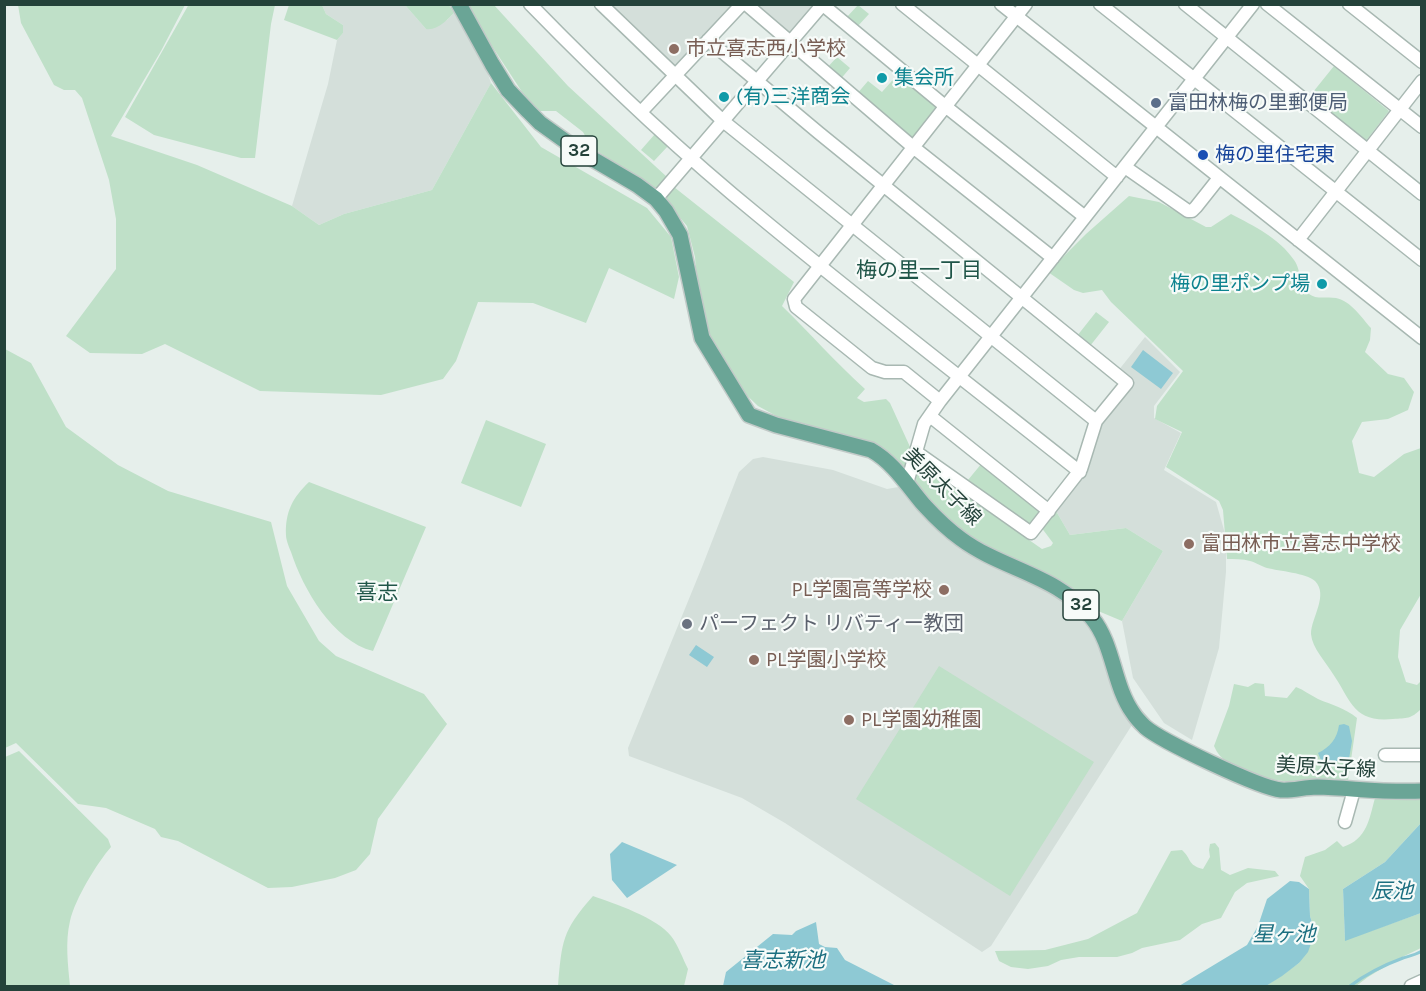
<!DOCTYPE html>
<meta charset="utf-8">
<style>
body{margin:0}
#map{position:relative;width:1426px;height:991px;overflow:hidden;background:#e6efeb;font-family:Karla,sans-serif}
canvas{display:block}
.frame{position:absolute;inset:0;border:6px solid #24423a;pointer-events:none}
</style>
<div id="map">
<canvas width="1426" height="991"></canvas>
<div class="frame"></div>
</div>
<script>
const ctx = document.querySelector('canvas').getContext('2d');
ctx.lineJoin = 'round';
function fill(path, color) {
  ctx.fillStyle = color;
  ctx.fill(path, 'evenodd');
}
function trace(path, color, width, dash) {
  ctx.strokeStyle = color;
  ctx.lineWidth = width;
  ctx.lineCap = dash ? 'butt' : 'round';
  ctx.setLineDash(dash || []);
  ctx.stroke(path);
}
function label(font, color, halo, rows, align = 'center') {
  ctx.font = font + ' Karla,"Noto Sans JP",sans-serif';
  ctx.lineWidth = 4.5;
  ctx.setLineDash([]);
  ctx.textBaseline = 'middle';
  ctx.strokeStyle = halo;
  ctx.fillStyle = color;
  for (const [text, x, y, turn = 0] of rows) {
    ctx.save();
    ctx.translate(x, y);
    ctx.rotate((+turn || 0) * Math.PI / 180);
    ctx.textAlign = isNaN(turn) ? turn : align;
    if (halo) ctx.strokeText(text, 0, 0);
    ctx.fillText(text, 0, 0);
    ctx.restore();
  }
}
const built = new Path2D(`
 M322 5H405L426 29 447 20 454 13 486 68 491 83 432 190 344 214 319 225 292 206 328 84 337 40 343 33V25L326 14Z
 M609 5H735L675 69Z
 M752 5H814L787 35Z
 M1145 337 1180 372 1154 406V418L1181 433 1164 470 1216 502 1226 537V572L1219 648 1192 740 1164 723 1133 678 1122 621 1163 551 1126 528 1070 535 1056 511 1083 475 1098 424 1131 381 1118 371Z
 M763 457 833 470 887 489 904 486 923 516 943 536 961 550 1045 587 1077 612 1095 636 1120 706 1132 725 991 946 982 952 785 823 742 798 629 756 628 748 702 567 739 472 753 459Z`);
const green = new Path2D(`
 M189 4 275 5 271 24 255 158H241L154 135 125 117Z
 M18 5H185L161 51 111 136 197 165 292 206 319 225 344 214 432 190 491 83 541 147 647 208 671 237 679 277 674 299 609 268 586 323 533 303 478 302 456 361 443 379 381 395 260 391 165 344 142 354 90 353 66 336 116 269V219L109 180 82 98 75 90H64L54 85 21 23Z
 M289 5H322L326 14 343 25V33L337 40 284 20Z
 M405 5H449L454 13C447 20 437 31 426 29Z
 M465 5H494L568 86 667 177 657 190 600 153 590 145 583 132 556 111H539L528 101Z
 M858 5 869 14 857 27 846 18Z
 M837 57 850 68 839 81 825 70Z
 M1334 66 1389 111 1365 142 1309 97Z
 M898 74 938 106 911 140 856 95 868 81 882 92Z
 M655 134 668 146 654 161 641 150Z
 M674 187 794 282 782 306C810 333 836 363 865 389L857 398 864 402 886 399 890 403 911 449 904 469 806 426 780 418 758 406 736 385 715 356 698 298 695 257 687 226 666 201 664 193Z
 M1129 196 1159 202 1206 227H1211L1231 214C1254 226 1279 238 1294 260 1302 271 1298 285 1309 294 1317 300 1327 296 1336 298 1351 301 1361 317 1371 328L1370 340 1365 352 1388 374 1404 378 1414 392 1408 410 1388 419 1362 422 1352 441 1359 473 1374 477 1404 454 1421 448V594L1400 630 1398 657 1406 682 1417 685 1421 681V709C1411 719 1407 718 1393 719 1353 723 1351 700 1333 674 1326 662 1312 648 1311 634 1311 618 1329 595 1315 581 1306 573 1279 571 1267 568 1261 566 1255 562 1250 561 1243 559 1234 559 1227 559L1223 510 1219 501 1166 467 1182 432 1155 419 1157 406 1183 371 1111 302 1102 290 1083 293 1074 290 1048 272 1086 234Z
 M1096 312 1109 322 1090 346 1077 336Z
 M5 349 31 363 66 427 118 465 168 491 271 522 287 586 319 641 336 656 424 694 447 724 378 819 370 854 356 870 335 878 292 887 268 888 178 841 161 837 155 829 106 808 78 804 16 743 5 748Z
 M486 420 546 444 521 507 461 483Z
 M982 463 1041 511 1029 525 968 480Z
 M920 464 1042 549 1051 546 1053 543 1041 527 1056 511 1070 535 1126 528 1163 551 1122 621 1091 608 1068 589 1035 568 963 536 914 484Z
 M309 482 426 527 373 651C333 641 303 589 291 552 289 547 286 540 286 535 285 512 293 497 309 482Z
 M939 666 1094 762 1010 896 856 799Z
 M1255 683 1264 684 1265 696 1287 698 1296 687C1304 690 1310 695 1318 699 1332 705 1345 708 1357 718L1348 781C1313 786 1229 784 1214 746L1229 706 1234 684 1248 687Z
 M19 751 108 839 111 847C97 863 75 899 70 921 65 942 68 965 70 986H5V757Z
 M1421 797V823L1385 862 1343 889 1345 940 1421 913V948L1396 960 1368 977 1356 986H1266L1299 963 1315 932 1310 916 1309 889 1300 876 1305 857 1325 850 1337 841 1343 847C1367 839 1369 820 1375 798Z
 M1215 843 1219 848 1221 870 1230 875 1248 868 1275 871 1279 876 1247 883 1235 892 1221 918 1202 924 1180 940 1142 948 1132 953 1117 957H1079L1061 960 1048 966 1028 969 1011 967 999 961 995 951 1045 950 1088 939 1137 913 1171 851 1182 850C1192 859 1187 865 1203 869L1210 857 1209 850 1210 844Z
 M593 896C613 903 658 918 671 936 678 945 683 959 688 969L684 986H558C562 941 562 931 593 896Z`);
const water = new Path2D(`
 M1143 350 1173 373 1161 389 1131 367Z
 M696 645 714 657 707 667 689 655Z
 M1344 724 1349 726 1352 741 1349 759 1333 762 1321 760 1318 753C1330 747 1337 739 1339 725Z
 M1421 823V913L1345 941 1343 889 1385 862Z
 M622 842 677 865 627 898 612 880 610 854Z
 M1290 881 1299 882 1309 889 1310 916 1315 932 1308 952 1299 963 1282 976 1266 986H1179L1247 945 1258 926 1267 899Z
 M816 922 819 944 825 947 837 948 845 960 894 985 895 986H723L726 972 773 934 792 935 796 931Z`);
const stream = new Path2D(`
 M1350 986C1366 974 1384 965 1403 958 1410 956 1415 955 1422 951`);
const minor = new Path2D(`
 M530 4C603 79 679 151 760 217 865 304 973 387 1080 472
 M601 4 723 121 1096 421
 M746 4 913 147 1053 258
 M902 4 1117 177
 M1001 4 1422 338
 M1100 4 1422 260
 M1185 4 1422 194
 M1267 4 1422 127
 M1349 4 1422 62
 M823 5 945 106 1085 217
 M708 40 819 133 1127 383 1096 421 1081 469 1031 533 916 452
 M641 112 742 4
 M1125 167 1188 211H1192L1196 207 1219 178
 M656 199 823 4
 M1298 240 1422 81
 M940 401 904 372H885L872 368 796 307 794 299 1026 4
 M930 416 1049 511
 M907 483 924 424 940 401 1253 4
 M1385 755H1422
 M1345 822 1354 790
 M1411 986 1422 981`);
const major = new Path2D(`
 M459 4 492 64 508 90 528 111 540 123 579 151 637 185 656 199 666 211 680 235 702 338 749 415 776 425 871 450C894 463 907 485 924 505 935 517 947 529 961 539 1003 570 1058 575 1092 618 1114 645 1113 685 1133 713 1136 718 1141 723 1145 727 1161 741 1260 788 1281 790 1292 791 1305 787 1317 787 1352 788 1386 793 1422 791`);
const markers = [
 [674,49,6,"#8d6e63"],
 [882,78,6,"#0f9aa8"],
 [724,97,6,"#0f9aa8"],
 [1156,103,6,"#5c6f8a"],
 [1203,155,6,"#1a4fb4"],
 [1322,284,6,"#0f9aa8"],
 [1189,544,6,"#8d6e63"],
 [944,590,6,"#8d6e63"],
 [687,624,6,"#6b7280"],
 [754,660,6,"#8d6e63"],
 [849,720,6,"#8d6e63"]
];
const shields = [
 [579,151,36],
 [1081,605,36]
];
const shieldNames = [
 ["32",579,151],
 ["32",1081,605]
];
const educationNames = [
 ["市立喜志西小学校",686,49],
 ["富田林市立喜志中学校",1201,544],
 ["PL学園高等学校",932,590,"right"],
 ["PL学園小学校",766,660],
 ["PL学園幼稚園",861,720]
];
const cultureNames = [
 ["集会所",894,78],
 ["(有)三洋商会",736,97],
 ["梅の里ポンプ場",1310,284,"right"]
];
const serviceNames = [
 ["富田林梅の里郵便局",1168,103]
];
const transitNames = [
 ["梅の里住宅東",1215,155]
];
const streetNames = [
 ["美原太子線",942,487,45],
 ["美原太子線",1326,768,3]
];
const worshipNames = [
 ["パーフェクト リバティー教団",699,624]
];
const neighbourhoodNames = [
 ["梅の里一丁目",919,271],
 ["喜志",377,593]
];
const waterNames = [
 ["辰池",1392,892],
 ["星ヶ池",1284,935],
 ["喜志新池",783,961]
];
fill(built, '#d4dfda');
fill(green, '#bfe0c8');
fill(water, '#8ec9d4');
trace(stream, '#8ec9d4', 3);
trace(minor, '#a8b8b2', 15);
trace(major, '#c2cac8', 18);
trace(minor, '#fff', 12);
trace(major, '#6aa596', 15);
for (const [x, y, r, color] of markers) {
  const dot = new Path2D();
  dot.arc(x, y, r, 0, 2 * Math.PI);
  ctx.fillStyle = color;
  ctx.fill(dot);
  trace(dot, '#f7fbf9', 2);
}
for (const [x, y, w] of shields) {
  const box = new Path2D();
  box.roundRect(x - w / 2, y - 15, w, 30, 4.5);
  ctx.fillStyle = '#f7fbf9';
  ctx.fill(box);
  trace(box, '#24423a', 1.5);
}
label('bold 18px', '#24423a', null, shieldNames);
label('20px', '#785e54', '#f7fbf9', educationNames, 'left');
label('20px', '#0d838f', '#f7fbf9', cultureNames, 'left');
label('20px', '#4e5e75', '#f7fbf9', serviceNames, 'left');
label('20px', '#164399', '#f7fbf9', transitNames, 'left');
label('20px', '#24423a', '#f7fbf9', streetNames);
label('20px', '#5b616d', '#f7fbf9', worshipNames, 'left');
label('21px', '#1f5548', '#f7fbf9', neighbourhoodNames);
label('italic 21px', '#1c6f80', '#f7fbf9', waterNames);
</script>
